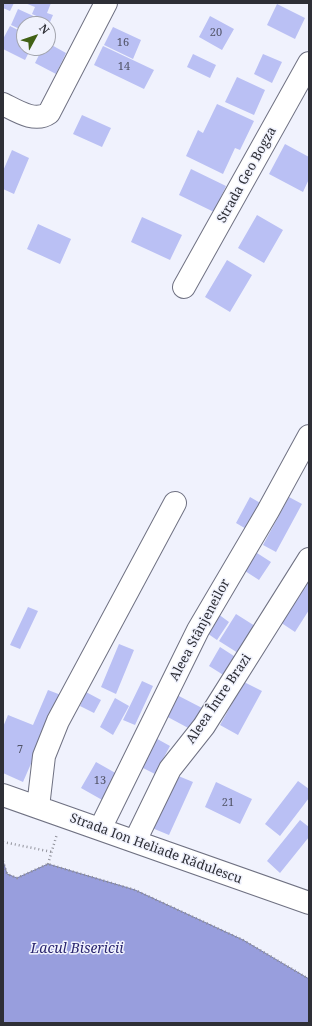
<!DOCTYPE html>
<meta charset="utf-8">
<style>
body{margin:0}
#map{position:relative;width:312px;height:1026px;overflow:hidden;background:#f0f2fd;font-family:"Noto Serif",serif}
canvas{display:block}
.frame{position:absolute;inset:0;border:4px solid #2e2f36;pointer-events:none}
.north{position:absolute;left:16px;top:16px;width:40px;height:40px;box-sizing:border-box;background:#f0f2fd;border:1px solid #a2a4ad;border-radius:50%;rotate:50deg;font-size:11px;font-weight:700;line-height:16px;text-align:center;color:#2e2f36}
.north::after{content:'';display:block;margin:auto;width:14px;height:18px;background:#416115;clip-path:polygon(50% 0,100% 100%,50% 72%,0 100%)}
</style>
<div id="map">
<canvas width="312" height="1026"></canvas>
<div class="frame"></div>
<div class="north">N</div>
</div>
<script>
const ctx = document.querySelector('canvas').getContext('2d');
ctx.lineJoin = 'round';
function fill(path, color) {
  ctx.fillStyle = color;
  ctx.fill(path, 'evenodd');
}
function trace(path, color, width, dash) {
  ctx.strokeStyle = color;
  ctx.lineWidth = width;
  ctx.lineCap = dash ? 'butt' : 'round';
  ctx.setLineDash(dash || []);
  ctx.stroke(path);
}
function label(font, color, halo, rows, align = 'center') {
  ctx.font = font + ' "Noto Serif",serif';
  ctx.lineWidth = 3;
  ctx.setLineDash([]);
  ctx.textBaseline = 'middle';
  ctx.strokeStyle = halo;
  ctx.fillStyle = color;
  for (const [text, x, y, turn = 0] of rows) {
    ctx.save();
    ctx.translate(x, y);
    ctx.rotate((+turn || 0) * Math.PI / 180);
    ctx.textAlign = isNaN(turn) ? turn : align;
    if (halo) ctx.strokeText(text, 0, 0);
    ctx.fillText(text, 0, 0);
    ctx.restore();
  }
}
const water = new Path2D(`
 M3 861 7 874 17 878 48 864 135 890 243 940 309 979V1023H3Z`);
const building = new Path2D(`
 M3 3H14L10 11 3 8Z
 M25 3H51L47 13 53 15 50 22 32 14 35 7Z
 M277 4 305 18 295 39 267 25Z
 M18 9 40 19 38 24H24V31L11 25Z
 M210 16 234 29 222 50 199 37Z
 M10 26 24 33V48H31L25 60 3 49V39Z
 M113 27 141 40 133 59 104 45Z
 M48 43 66 53 56 74 35 63 41 51 36 48H48Z
 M103 46 154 70 144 89 94 65Z
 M193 54 216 65 210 78 187 67Z
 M263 54 282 62 272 83 254 74Z
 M237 77 265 90 254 115 225 102Z
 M217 104 254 121 240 150 235 148 223 174 186 156 198 130 203 133Z
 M82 115 111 128 102 147 73 134Z
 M285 144 309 157V179L303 192 269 174Z
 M12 150 29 158 14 194 3 189V171Z
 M191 169 226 186 214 212 179 195Z
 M257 215 283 230 264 263 238 248Z
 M142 217 182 235 170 260 131 242Z
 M38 224 71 239 60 264 27 249Z
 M227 260 252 275 230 312 205 297Z
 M250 497 262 504 248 530 236 523Z
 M289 497 302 504 276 552 263 545Z
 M257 553 271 562 259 580 245 571Z
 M308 579 309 580V610L295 632 280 622Z
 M28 607 38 611 20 649 10 645Z
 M214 611 229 622 217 640 201 629Z
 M236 614 255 626 238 653 219 641Z
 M119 644 134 650 116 694 101 687Z
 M220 647 237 658 225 676 209 666Z
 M142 681 153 686 135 725 123 720Z
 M244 682 262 691 238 735 220 725Z
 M48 690 61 695 23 782 3 773V727L8 715 33 725Z
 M86 692 101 700 94 713 80 706Z
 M175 694 204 709 192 730 164 715Z
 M115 698 129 706 113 735 100 727Z
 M152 736 170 746 155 774 137 765Z
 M96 762 119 775 104 801 81 788Z
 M176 775 193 782 169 835 152 828Z
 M298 781 309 789V798L280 836 265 824Z
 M216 782 252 799 240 824 205 807Z
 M300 820 309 827V837L280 873 267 861Z`);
const path = new Path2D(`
 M3 842 52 852
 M3 861 7 874 17 878 48 864 135 890 243 940 309 979
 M48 864 57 834`);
const minor = new Path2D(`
 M3 104C17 111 35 123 49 113L106 3
 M184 287 309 63
 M3 795 309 903
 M38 807 44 756 58 721 175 503
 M100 829 198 630 268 511 309 436
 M135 841 170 769 204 726 309 559`);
const numberNames = [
 ["20",216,33],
 ["16",123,43],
 ["14",124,67],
 ["7",20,750],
 ["13",100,781],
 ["21",228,803]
];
const streetNames = [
 ["Strada Geo Bogza",247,175,-61],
 ["Aleea Stânjeneilor",200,630,-62],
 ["Aleea Între Brazi",219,699,-56],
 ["Strada Ion Heliade Rădulescu",156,849,20]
];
const waterNames = [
 ["Lacul Bisericii",77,949]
];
fill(water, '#989edd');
trace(water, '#787dab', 1);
fill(building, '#bac0f4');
trace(minor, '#6f7182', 24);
trace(path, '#91929b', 2.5, [1, 3]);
trace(minor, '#fff', 22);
label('11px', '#515366', null, numberNames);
label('13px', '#2e2f36', '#f0f2fd', streetNames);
label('italic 14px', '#2b2770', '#f0f2fd', waterNames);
</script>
